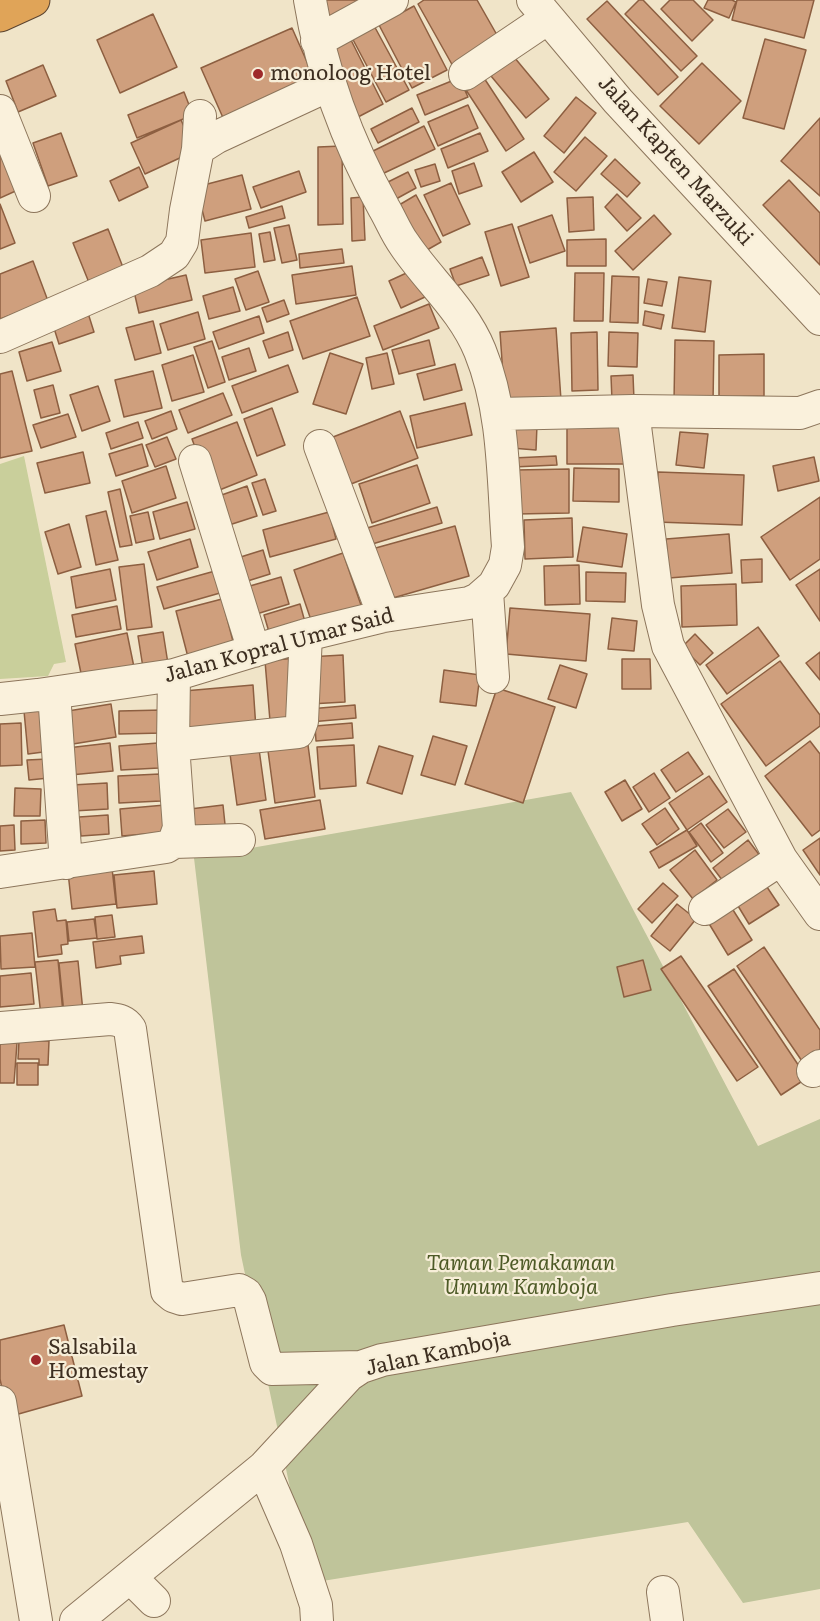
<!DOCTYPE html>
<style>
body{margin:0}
canvas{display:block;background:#f0e4c8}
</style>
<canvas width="820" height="1621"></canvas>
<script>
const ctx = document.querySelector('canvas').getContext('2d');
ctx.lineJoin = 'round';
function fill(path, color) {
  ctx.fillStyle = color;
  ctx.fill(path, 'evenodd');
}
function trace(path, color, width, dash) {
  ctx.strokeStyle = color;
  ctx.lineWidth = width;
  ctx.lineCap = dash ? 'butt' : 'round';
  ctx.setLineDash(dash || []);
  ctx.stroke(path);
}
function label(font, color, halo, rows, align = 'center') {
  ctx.font = font + ' Literata,serif';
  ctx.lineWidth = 4.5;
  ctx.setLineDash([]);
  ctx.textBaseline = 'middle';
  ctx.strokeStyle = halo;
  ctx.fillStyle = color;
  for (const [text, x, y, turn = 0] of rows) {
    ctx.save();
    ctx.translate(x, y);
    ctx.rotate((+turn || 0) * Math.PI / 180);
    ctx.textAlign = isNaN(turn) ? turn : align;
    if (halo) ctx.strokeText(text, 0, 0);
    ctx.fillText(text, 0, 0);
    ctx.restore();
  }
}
const green = new Path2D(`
 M24 456 66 662 54 664 48 676 0 679V464Z`);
const cemetery = new Path2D(`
 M571 792 758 1146 820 1119V1589L743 1603 688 1522 310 1583 241 1255 194 858Z`);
const building = new Path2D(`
 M321 0H385L335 26Z
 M424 0H477L501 42 454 68 418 4Z
 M639 0H643L697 56 681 71 625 14Z
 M670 0H693L713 20 692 41 661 9Z
 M708 0H732L736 2 729 18 704 8Z
 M737 0H814L804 38 732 20Z
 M607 1 678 77 658 95 587 19Z
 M414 6 447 70 412 88 379 25Z
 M153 14 177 67 120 93 97 40Z
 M372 22 409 90 386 102 350 34Z
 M292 28 315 80 224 120 201 68Z
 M349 36 383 104 358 117 324 48Z
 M765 39 806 50 784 129 743 118Z
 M514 57 549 99 526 118 491 76Z
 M702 63 741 101 699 144 660 106Z
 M43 65 56 96 18 112 6 81Z
 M459 78 468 97 425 115 417 95Z
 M484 78 524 139 506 151 466 90Z
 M184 92 193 115 137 138 128 115Z
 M576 97 596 113 564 153 544 136Z
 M468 105 478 128 438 146 428 122Z
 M412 108 419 122 378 143 371 129Z
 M820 118V196L781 161Z
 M181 120 195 151 145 174 131 143Z
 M424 126 435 149 382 174 371 152Z
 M61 133 77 176 48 186 33 143Z
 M480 133 488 151 448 168 441 149Z
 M585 137 607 156 576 191 554 172Z
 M342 146 343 224 318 225V147Z
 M0 151 20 189 0 198Z
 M534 152 553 182 521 202 502 172Z
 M615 159 640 183 627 197 601 174Z
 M474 163 482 186 459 194 452 171Z
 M435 164 440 181 421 187 415 170Z
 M139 167 148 187 119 201 110 181Z
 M299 171 306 192 261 208 253 187Z
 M408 172 416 188 396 199 388 182Z
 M242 175 251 209 205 221 196 187Z
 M789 180 820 213V265L763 205Z
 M451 183 470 224 443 236 424 195Z
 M617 194 641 218 627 231 605 207Z
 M416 195 441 242 420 254 394 208Z
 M363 197 365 240 352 241 351 198Z
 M593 197 594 230 569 232 567 198Z
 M0 204 15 243 0 249Z
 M282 206 285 218 249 228 246 217Z
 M552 215 565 251 530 263 518 227Z
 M654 215 671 234 633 270 615 251Z
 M512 224 529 277 501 286 485 232Z
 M289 225 297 260 282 263 274 228Z
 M108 229 126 275 92 290 73 243Z
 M270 232 275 260 264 262 259 234Z
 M251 233 255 267 205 273 201 240Z
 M606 239V266H567V240Z
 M342 249 344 263 300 268 299 254Z
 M482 257 489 275 456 286 450 269Z
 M33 261 48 301 0 319V274Z
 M352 266 356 295 296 304 292 275Z
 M413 270 425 297 401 308 389 281Z
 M258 271 269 302 246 310 235 279Z
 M575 273H604L603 321H574Z
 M186 275 192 300 139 313 133 287Z
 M612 276 639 277 638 323 610 322Z
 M679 277 711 281 705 332 672 328Z
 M648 279 667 282 662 306 644 303Z
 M233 287 240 311 209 319 203 296Z
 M357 297 370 336 303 359 290 321Z
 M284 300 289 314 267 322 262 308Z
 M429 304 439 328 383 350 374 326Z
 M645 311 664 315 661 329 643 325Z
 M198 312 205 339 168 350 160 324Z
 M88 313 94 332 59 344 53 325Z
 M259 316 264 333 219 349 213 332Z
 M153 321 161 353 135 360 126 328Z
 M556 328 561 400 505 404 500 332Z
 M288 332 293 350 269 358 263 341Z
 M597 332 598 390 572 391 571 333Z
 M609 332 638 333 637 367 608 366Z
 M429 340 435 365 399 374 392 350Z
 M675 340 714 341 713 403 674 402Z
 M212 341 225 382 208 388 194 347Z
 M52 342 61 371 27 381 19 352Z
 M249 348 256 371 229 380 222 357Z
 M330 353 363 364 346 414 313 404Z
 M387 353 394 384 372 389 366 358Z
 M764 354V396L719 397V355Z
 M193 355 204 392 172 401 162 365Z
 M455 364 462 390 424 400 417 374Z
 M288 365 298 392 242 413 232 386Z
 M12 371 32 451 0 458V374Z
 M153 371 162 408 124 417 115 380Z
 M633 375 634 400 612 401 611 376Z
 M53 385 60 413 41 418 34 390Z
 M98 386 110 421 82 431 70 395Z
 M223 393 232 415 188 433 179 410Z
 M465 403 472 435 417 448 410 416Z
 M272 408 285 445 257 456 244 419Z
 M171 411 177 429 152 439 145 421Z
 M400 411 418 458 351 484 333 437Z
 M68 414 76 437 41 448 33 425Z
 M138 422 143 438 111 449 106 433Z
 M237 422 257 475 212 493 192 439Z
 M512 424 537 425 536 450 511 448Z
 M567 425H627V464H567Z
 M680 432 708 434 704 468 676 465Z
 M167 437 176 459 155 467 146 445Z
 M142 444 148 466 116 476 109 454Z
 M83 452 90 483 45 493 37 463Z
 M556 456 557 465 513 467V458Z
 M814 457 819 481 778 491 773 466Z
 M417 465 430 503 372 523 359 484Z
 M166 466 176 498 132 513 122 481Z
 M574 468 619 469V502L573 501Z
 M569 469V513L517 514 516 470Z
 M658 472 744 475 742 525 656 522Z
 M265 479 276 511 263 515 252 483Z
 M247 486 257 516 226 526 216 497Z
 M120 489 132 545 120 547 108 492Z
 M820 497V559L790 580 761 537Z
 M187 502 195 529 160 539 153 512Z
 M437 507 442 523 369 545 364 529Z
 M106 511 118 560 96 565 86 516Z
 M148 512 154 539 136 543 130 516Z
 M329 512 336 539 270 557 263 530Z
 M572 518 573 557 525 559 524 520Z
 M69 524 81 567 58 574 45 532Z
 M455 526 469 576 386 600 372 549Z
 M583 527 627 534 622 567 577 561Z
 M729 534 732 573 669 578 666 539Z
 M190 539 198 567 157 580 148 552Z
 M263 550 270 574 238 584 231 560Z
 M343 553 362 608 313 626 294 570Z
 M762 559V582L742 583 741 560Z
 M144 564 152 627 127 630 119 567Z
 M579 565 580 604 545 605 544 566Z
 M110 569 116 600 76 608 71 577Z
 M820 569V621L796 585Z
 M215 571 220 593 164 609 157 587Z
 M586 572 626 573 625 602 586 601Z
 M281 577 289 604 250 616 243 588Z
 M736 584 737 625 682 627 681 586Z
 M222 599 235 649 189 661 176 611Z
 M300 604 305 622 269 632 264 615Z
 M117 606 121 629 76 637 72 615Z
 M510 608 590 614 586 661 506 654Z
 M612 618 637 621 634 651 608 649Z
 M758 627 779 656 727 694 706 665Z
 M163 632 169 670 144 674 138 636Z
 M127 633 135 672 83 683 75 644Z
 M695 634 713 653 700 665 682 647Z
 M820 652V680L806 663Z
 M343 655 345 702 310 704 308 657Z
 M296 658 301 719 270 721 265 661Z
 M622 659H650L651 689H622Z
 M780 661 820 715V726L766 766 721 704Z
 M560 665 587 674 576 708 548 699Z
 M444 670 480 675 476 706 440 702Z
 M253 685 256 729 188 735 184 691Z
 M497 688 555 707 523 803 465 784Z
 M111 704 116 737 73 744 68 711Z
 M355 705 356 718 310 722 309 709Z
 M47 708 51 751 28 754 24 711Z
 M163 710V733L119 734V711Z
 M21 723 22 765 0 766V724Z
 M352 723 353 738 316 741 315 726Z
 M433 736 467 746 455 785 421 775Z
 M810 741 820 754V830L812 836 765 776Z
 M110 743 113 771 70 775 67 748Z
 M158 743 159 768 121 770 119 746Z
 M308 745 315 797 275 803 268 751Z
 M354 745 356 786 320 789 317 747Z
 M379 746 413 756 402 794 367 783Z
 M259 749 266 800 237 805 230 754Z
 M688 752 703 774 676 792 661 770Z
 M48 759 49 778 29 780 27 760Z
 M654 773 670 798 649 812 633 787Z
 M160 774 161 801 119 803 118 776Z
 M709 776 727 802 687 830 669 803Z
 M625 780 642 809 622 821 605 792Z
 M107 783 108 809 73 811 72 785Z
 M15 788 41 789 40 816H14Z
 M320 800 325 829 265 839 260 810Z
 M165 805 168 832 122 836 120 809Z
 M223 805 226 834 193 837 190 809Z
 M665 808 679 829 657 845 642 824Z
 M728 809 746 832 724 848 706 825Z
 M108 815 109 834 81 836 79 817Z
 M45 820 46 843 21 844V821Z
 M701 823 723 853 711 862 689 832Z
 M14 825 15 850 0 851V826Z
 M687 830 697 846 659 868 650 852Z
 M820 838V875L803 850Z
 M748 840 764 861 729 889 713 868Z
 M695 850 717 880 693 899 670 870Z
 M112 868 116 904 72 909 68 872Z
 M154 871 157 904 117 908 114 875Z
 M761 878 779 905 749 924 732 896Z
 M663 883 678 896 652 923 638 909Z
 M728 902 752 940 728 955 705 917Z
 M677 904 696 919 670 951 651 936Z
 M55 909 57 921 66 920 68 944 61 945 62 954 38 957 33 912Z
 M112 915 115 937 97 939 95 917Z
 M94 919 97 938 69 941 67 922Z
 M32 933 35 967 1 969 0 936Z
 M142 936 144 953 120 956 121 964 96 968 93 942Z
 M764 947 820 1030V1053L804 1064 737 966Z
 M681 956 758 1067 737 1081 661 969Z
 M58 960 63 1013 41 1016 35 962Z
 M643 960 651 990 624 997 617 967Z
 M78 961 83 1012 64 1014 59 963Z
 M734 969 807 1078 781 1095 708 986Z
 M31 973 34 1004 0 1007V976Z
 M19 1041H49L48 1065H39V1059H18Z
 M0 1043H17L14 1083H0Z
 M17 1063H38V1085H17Z
 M64 1325 82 1396 8 1417 0 1379V1340Z`);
const minor = new Path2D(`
 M533 0 618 101 820 319
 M317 41 392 0
 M465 74 548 18
 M0 111 34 196
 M198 149 200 116
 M0 337 150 271 174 255 182 242 186 210 198 149 217 137 329 85
 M633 411 658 605 668 646 781 859 820 914
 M498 414 633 411 800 413 820 406
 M320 446 384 616
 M195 461 254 651
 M487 592 493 677
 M54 693 66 863
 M0 699 38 695 174 675 306 635 384 616 469 603 478 599 494 585 505 565 508 547C503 482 505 412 480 351 463 309 428 280 404 244 396 233 391 220 384 208 348 143 322 74 310 0
 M173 745 298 732 302 721 306 635
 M174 842 239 840
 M0 872 166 847 174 842 179 828 173 745 174 675
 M705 909 781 859
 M0 1028 110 1019C119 1020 125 1021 130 1029L167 1291 173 1296 182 1299 239 1290 246 1294 250 1301 266 1363 272 1369 361 1367
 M813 1071 820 1066
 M0 1402 36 1621
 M263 1468 296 1544 316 1605 317 1621
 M130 1577 154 1601
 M663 1592 667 1621
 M76 1621 263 1468 349 1375 361 1367 382 1360 672 1310 820 1288`);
const highway = new Path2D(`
 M0 15 33 0`);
const markers = [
 [258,74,6,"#9e2a2b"],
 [36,1360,6,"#9e2a2b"]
];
const poiNames = [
 ["monoloog Hotel",270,74],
 ["Salsabila",48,1348],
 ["Homestay",48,1372]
];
const streetNames = [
 ["Jalan Kapten Marzuki",675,161,48],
 ["Jalan Kopral Umar Said",279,646,-15],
 ["Jalan Kamboja",438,1354,-12]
];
const parkNames = [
 ["Taman Pemakaman",521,1264],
 ["Umum Kamboja",521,1288]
];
fill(green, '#c9cf9b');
fill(cemetery, '#bfc49a');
fill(building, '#cf9f7d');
trace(building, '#8d5f41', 1.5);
trace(minor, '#8d765c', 34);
trace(highway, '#5b4430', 35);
trace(minor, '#faf1dc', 32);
trace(highway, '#e0a458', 33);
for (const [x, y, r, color] of markers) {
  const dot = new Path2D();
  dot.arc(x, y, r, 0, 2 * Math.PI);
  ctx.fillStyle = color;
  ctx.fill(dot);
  trace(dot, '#f7eed8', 2);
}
label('21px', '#3d2e20', '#f7eed8', poiNames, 'left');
label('21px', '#3d2e20', '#f7eed8', streetNames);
label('italic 21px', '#4d5a26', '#f7eed8', parkNames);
</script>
